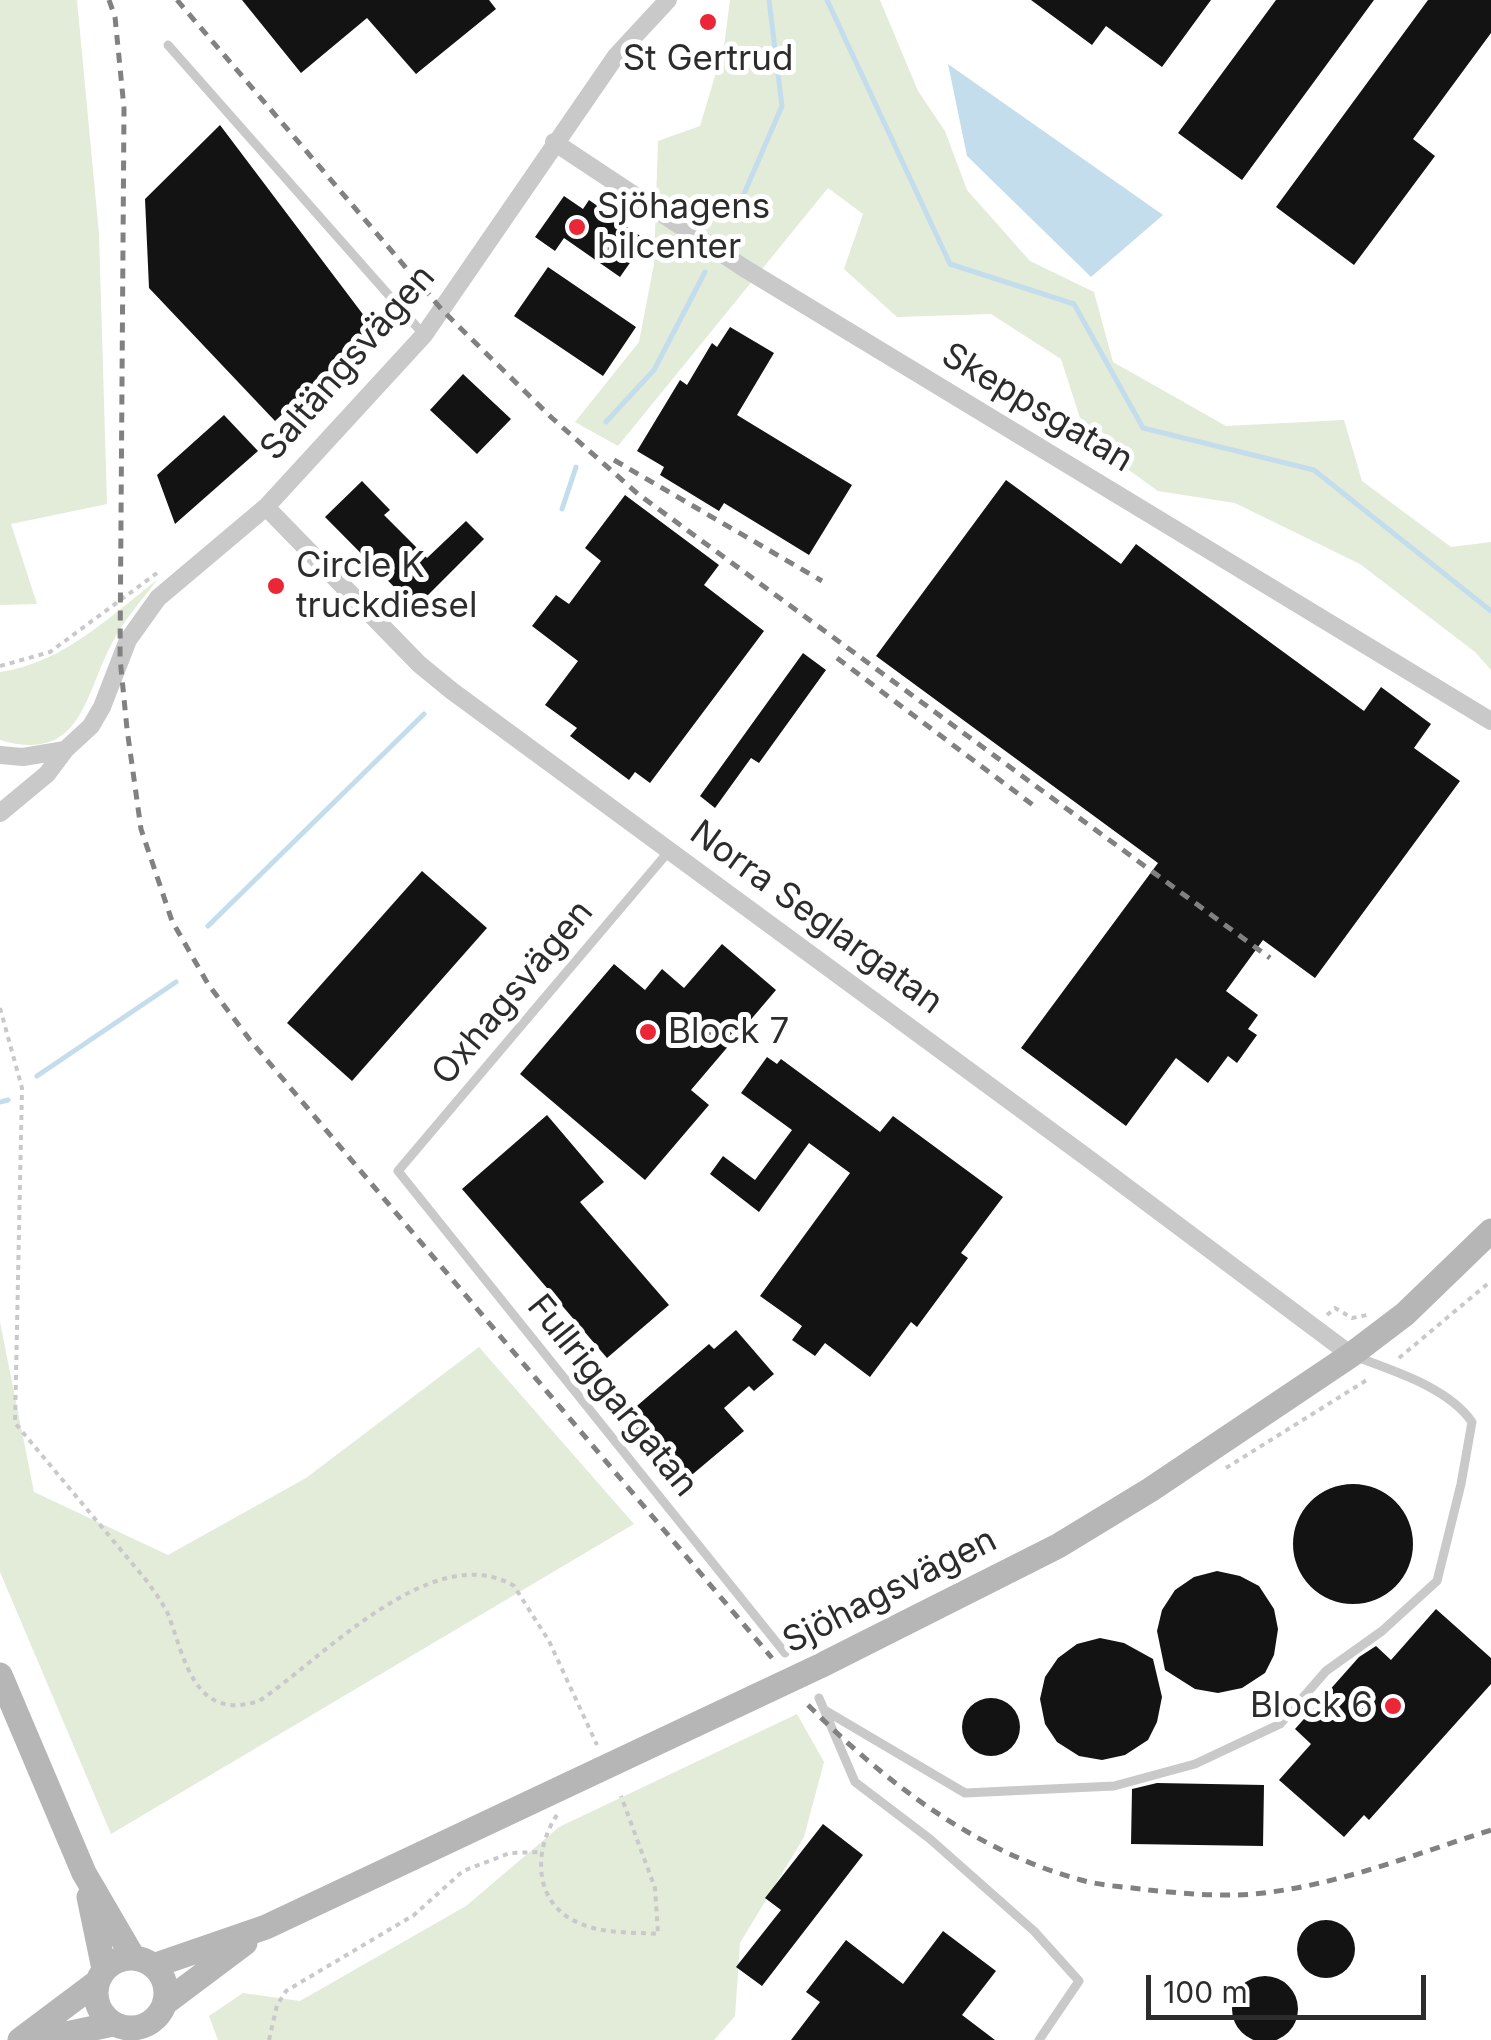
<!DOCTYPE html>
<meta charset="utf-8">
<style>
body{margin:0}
#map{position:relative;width:1491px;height:2040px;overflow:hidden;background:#fff;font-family:Inter,sans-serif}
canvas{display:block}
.scale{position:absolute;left:1146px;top:1975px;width:280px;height:45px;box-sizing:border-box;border:5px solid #2c2c2c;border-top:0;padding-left:12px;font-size:30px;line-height:35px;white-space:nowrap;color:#2c2c2c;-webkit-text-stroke:8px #fff;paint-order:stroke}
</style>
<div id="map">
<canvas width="1491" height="2040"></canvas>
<div class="scale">100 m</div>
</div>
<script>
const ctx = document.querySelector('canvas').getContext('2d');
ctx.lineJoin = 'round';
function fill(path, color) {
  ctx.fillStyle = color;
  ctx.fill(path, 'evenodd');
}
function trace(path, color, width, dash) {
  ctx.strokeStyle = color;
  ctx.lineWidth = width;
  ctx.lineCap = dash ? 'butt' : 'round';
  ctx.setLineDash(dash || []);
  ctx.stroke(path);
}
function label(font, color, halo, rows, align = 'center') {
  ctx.font = font + ' Inter,sans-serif';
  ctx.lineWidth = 10;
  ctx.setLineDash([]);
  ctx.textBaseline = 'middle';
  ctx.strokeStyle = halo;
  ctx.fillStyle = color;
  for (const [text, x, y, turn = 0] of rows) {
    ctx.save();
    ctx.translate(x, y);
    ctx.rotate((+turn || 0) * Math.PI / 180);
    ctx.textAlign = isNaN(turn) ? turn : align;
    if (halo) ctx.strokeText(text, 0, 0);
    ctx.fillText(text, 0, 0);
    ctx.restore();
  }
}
const green = new Path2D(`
 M0 0H77L99 234 107 504 11 524 37 604 0 605Z
 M730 0H880L918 91 945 131 967 190 1030 261 1094 292 1113 362 1226 426 1344 420 1362 481 1451 547 1491 542V670L1475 652 1360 564 1235 503 1158 491 1087 440 1061 359 991 314 897 317 844 269 863 214 828 188 618 446 575 422 639 342 654 264 658 141 700 126 724 46Z
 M157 580C144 598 127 616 116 636 84 690 85 765 0 740V672C63 663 109 617 157 580Z
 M0 1322 34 1492 168 1555 306 1478 479 1347 634 1524 111 1834 0 1572Z
 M797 1714 824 1762 804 1837 740 1943 735 2016 714 2040H218L209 2016 243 1993 300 2001 466 1906 559 1827Z`);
const water = new Path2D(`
 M948 64 1163 215 1091 277 967 156Z`);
const stream = new Path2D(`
 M827 0 950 264 1074 304 1143 428 1314 470 1491 611
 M740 203 782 106 769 0
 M606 422 654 370 705 272
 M562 509 576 467
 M208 926 424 714
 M37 1076 176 982
 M0 1102 8 1100`);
const building = new Path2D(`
 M242 0H489L496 9 416 74 367 18 301 73Z
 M1031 0H1211L1162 67 1106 26 1092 45Z
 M1276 0H1374L1242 180 1178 133Z
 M1428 0H1491V33L1413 139 1435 156 1354 265 1276 207Z
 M220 125 374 329 275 421 149 288 145 199Z
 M564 196 583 209 589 200 646 240 620 277 564 238 555 251 535 237Z
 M548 267 636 327 603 376 514 316Z
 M730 327 774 353 737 415 852 485 809 555 724 503 719 511 660 475 664 467 637 451 680 380 687 385 712 343 717 347Z
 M463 374 511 419 477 454 430 410Z
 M224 415 258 451 175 524 157 475Z
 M1006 480 1121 564 1136 544 1364 711 1381 687 1431 724 1414 748 1460 781 1315 978 1263 940 1226 991 1258 1015 1248 1029 1257 1035 1237 1063 1228 1056 1208 1083 1176 1058 1126 1126 1021 1048 1158 863 876 656Z
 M362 481 390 510 384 515 427 558 466 521 484 539 415 608 325 517Z
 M625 495 719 565 704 585 764 631 650 783 635 772 629 780 570 736 577 728 545 705 578 661 532 626 556 595 569 604 601 561 585 548Z
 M803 653 826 670 759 763 751 758 715 808 700 796Z
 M422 871 487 928 352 1081 287 1023Z
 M722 944 776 990 691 1090 709 1105 645 1180 520 1074 614 964 645 990 662 969 684 988Z
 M767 1057 777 1064 781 1059 880 1132 893 1116 1003 1197 961 1253 968 1258 917 1327 911 1322 870 1377 825 1343 815 1356 792 1340 802 1326 760 1296 850 1173 809 1143 759 1212 710 1174 723 1156 755 1180 792 1130 741 1093Z
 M547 1115 604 1182 580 1202 669 1305 607 1358 462 1189Z
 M736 1330 774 1374 754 1391 749 1386 724 1408 744 1431 681 1484 624 1417 709 1344 714 1349Z
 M1293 1544a60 60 0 1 1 120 0a60 60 0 1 1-120 0Z
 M1217 1571 1240 1576 1259 1586 1274 1609 1278 1629 1274 1655 1265 1673 1242 1688 1218 1693 1195 1689 1165 1670 1157 1631 1162 1610 1175 1590 1194 1577Z
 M1436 1609 1491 1658V1684L1369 1820 1364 1815 1344 1837 1279 1780 1311 1744 1295 1729 1359 1657 1376 1646 1391 1660Z
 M1100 1638 1124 1643 1153 1659 1162 1697 1157 1722 1148 1740 1125 1755 1102 1760 1079 1756 1057 1742 1045 1724 1040 1699 1045 1677 1058 1658 1077 1644Z
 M962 1727a29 29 0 1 1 58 0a29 29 0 1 1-58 0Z
 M1157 1783 1264 1785 1263 1846 1131 1844 1132 1789Z
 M823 1824 863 1855 762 1986 736 1967 781 1910 765 1898Z
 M1297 1949a29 29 0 1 1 58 0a29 29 0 1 1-58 0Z
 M943 1931 996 1971 962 2015 995 2040H791L820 2002 806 1992 846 1940 903 1984Z
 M1232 2009a33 33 0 1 1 66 0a33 33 0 1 1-66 0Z`);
const path = new Path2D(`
 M0 666 50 652 157 573
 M0 1008 22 1088 15 1423 146 1580C154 1591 162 1602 168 1614 185 1659 194 1722 259 1701 320 1661 433 1537 514 1586L549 1641 597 1745
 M1327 1315 1335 1308 1352 1318 1367 1315
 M1399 1358 1491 1281
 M1226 1468 1370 1378
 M557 1815C533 1850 533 1904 579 1923 603 1934 632 1932 658 1934L655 1888 621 1796
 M269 2040 277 2005 286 1991 414 1915 463 1871 510 1853 540 1852`);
const lane = new Path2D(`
 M168 45 424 335
 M669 851 398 1171 785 1653
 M819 1698 855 1782 930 1839 1034 1931 1079 1981 1039 2040
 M826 1711 965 1793 1114 1786 1195 1764 1280 1724 1326 1671 1382 1631 1437 1581 1461 1484 1472 1422C1448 1387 1393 1371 1354 1356`);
const street = new Path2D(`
 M554 142 744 268 1491 721
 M266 507 419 664 452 691 1089 1159 1351 1355
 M0 755 23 757 65 750
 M0 813 47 774 65 750 91 726 102 707 128 640 158 598 266 507 424 335 616 56 668 0`);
const secondary = new Path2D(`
 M0 1675 84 1873 133 1957
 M89 1897 104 1969
 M96 1993a35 35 0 1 1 70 0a35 35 0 1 1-70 0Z
 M153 1966 266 1927 820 1666 1058 1546 1150 1490 1351 1355 1405 1314 1491 1231
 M165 2003 245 1943
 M20 2040 96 1983
 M38 2040 113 2024`);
const rail = new Path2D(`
 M109 0 115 17 124 108 120 658 127 729 141 829 172 921 208 984 250 1040 772 1658
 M177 0 443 311 552 418 638 494 1270 958
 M614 460 822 581
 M837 658 1037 808
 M808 1705C885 1782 974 1851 1081 1880 1102 1886 1127 1887 1149 1890 1188 1894 1232 1898 1271 1892 1346 1882 1419 1853 1491 1830`);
const markers = [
 [708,22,10,"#eb2637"],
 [577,227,10,"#eb2637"],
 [276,586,10,"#eb2637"],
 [648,1032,10,"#eb2637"],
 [1393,1706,10,"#eb2637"]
];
const poiNames = [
 ["St Gertrud",708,59,"center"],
 ["Sjöhagens",597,207],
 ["bilcenter",597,247],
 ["Circle K",296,566],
 ["truckdiesel",296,606],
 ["Block 7",668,1032],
 ["Block 6",1373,1706,"right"]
];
const streetNames = [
 ["Saltängsvägen",348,363,-49],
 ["Skeppsgatan",1037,408,31],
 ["Norra Seglargatan",816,918,36],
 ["Oxhagsvägen",513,993,-50],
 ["Fullriggargatan",612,1396,51],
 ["Sjöhagsvägen",890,1591,-27]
];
fill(green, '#e3ebd9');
fill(water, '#c4ddec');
trace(stream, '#c4ddec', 5);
fill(building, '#131313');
trace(path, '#c9c9c9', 4, [5, 5]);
trace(lane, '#c9c9c9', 9);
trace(street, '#c9c9c9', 18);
trace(secondary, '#b6b6b6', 25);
trace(rail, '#818181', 5, [10, 8]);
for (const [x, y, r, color] of markers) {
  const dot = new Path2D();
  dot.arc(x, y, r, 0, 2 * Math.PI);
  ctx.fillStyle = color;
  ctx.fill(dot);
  trace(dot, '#fff', 4);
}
label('35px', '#2c2c2c', '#fff', poiNames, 'left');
label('35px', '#2c2c2c', '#fff', streetNames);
</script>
